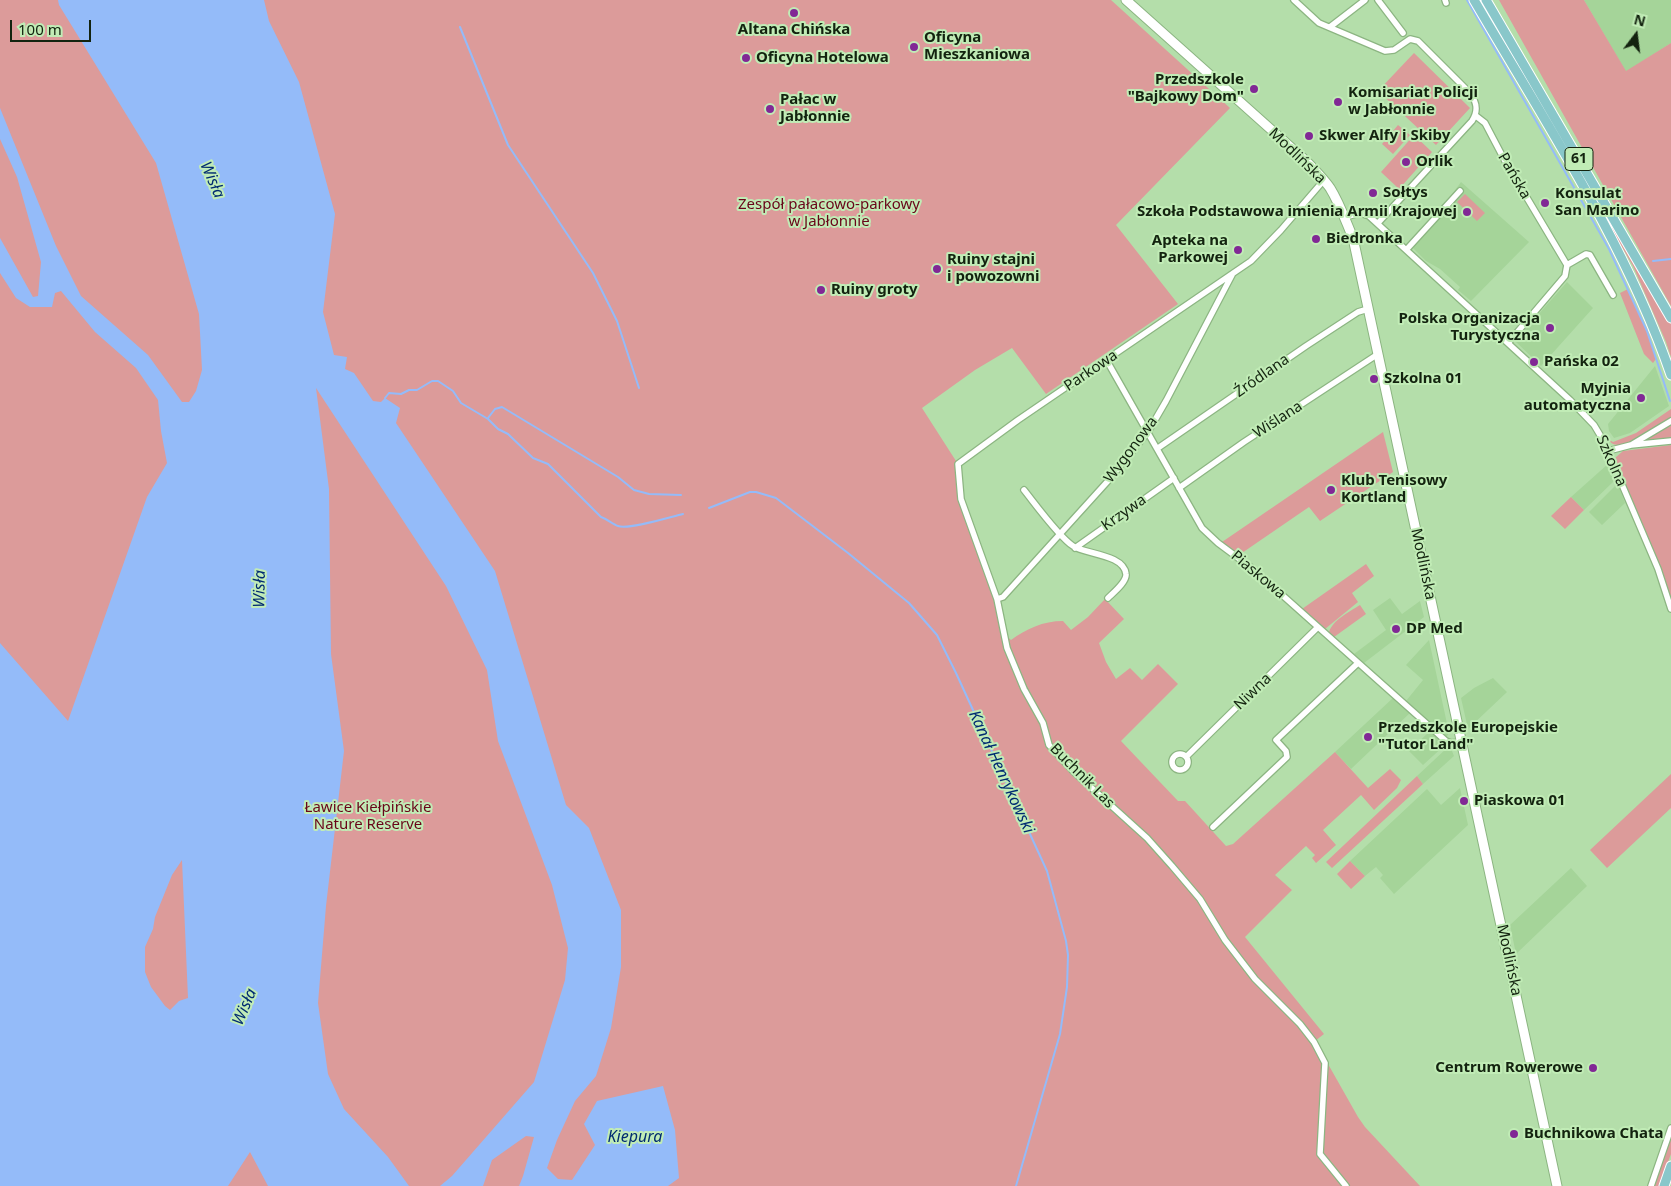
<!DOCTYPE html>
<meta charset="utf-8">
<style>
body{margin:0}
#map{position:relative;width:1671px;height:1186px;overflow:hidden;background:#b4deaa;font-family:"Noto Sans",sans-serif}
canvas{display:block}
.north{position:absolute;left:1611px;top:10px;width:50px;height:50px;-webkit-text-stroke:4px #c1ecb6;paint-order:stroke;rotate:15deg;font-size:14px;font-weight:700;line-height:20px;text-align:center;color:#13230f}
.north::after{content:'';display:block;margin:auto;width:18px;height:22px;background:#13230f;clip-path:polygon(50% 0,100% 100%,50% 72%,0 100%)}
.scale{position:absolute;left:10px;top:20px;width:81px;height:22px;box-sizing:border-box;border:2px solid #13230f;border-top:0;padding-left:6px;font-size:15px;line-height:18px;white-space:nowrap;color:#13230f;-webkit-text-stroke:4px #c1ecb6;paint-order:stroke}
</style>
<div id="map">
<canvas width="1671" height="1186"></canvas>
<div class="north">N</div>
<div class="scale">100 m</div>
</div>
<script>
const ctx = document.querySelector('canvas').getContext('2d');
ctx.lineJoin = 'round';
function fill(path, color) {
  ctx.fillStyle = color;
  ctx.fill(path, 'evenodd');
}
function trace(path, color, width, dash) {
  ctx.strokeStyle = color;
  ctx.lineWidth = width;
  ctx.lineCap = dash ? 'butt' : 'round';
  ctx.setLineDash(dash || []);
  ctx.stroke(path);
}
function label(font, color, halo, rows, align = 'center') {
  ctx.font = font + ' "Noto Sans",sans-serif';
  ctx.lineWidth = 4;
  ctx.setLineDash([]);
  ctx.textBaseline = 'middle';
  ctx.strokeStyle = halo;
  ctx.fillStyle = color;
  for (const [text, x, y, turn = 0] of rows) {
    ctx.save();
    ctx.translate(x, y);
    ctx.rotate((+turn || 0) * Math.PI / 180);
    ctx.textAlign = isNaN(turn) ? turn : align;
    if (halo) ctx.strokeText(text, 0, 0);
    ctx.fillText(text, 0, 0);
    ctx.restore();
  }
}
const built = new Path2D(`
 M1584 0H1671V43L1626 72Z
 M1461 182 1529 242 1471 301 1458 290 1460 287 1440 269 1426 261 1413 248Z
 M1567 282 1593 308 1541 366 1515 341Z
 M1655 366 1669 406 1630 433 1614 438 1609 431 1608 424Z
 M1608 464 1614 476 1613 482 1584 510 1571 497Z
 M1615 486 1619 487 1625 503 1602 525 1589 512Z
 M1390 598 1402 614 1420 601 1424 617 1364 663 1354 654 1386 630 1373 610Z
 M1429 640 1449 733 1446 738 1406 701 1423 680 1406 665Z
 M1493 678 1507 692 1468 729 1461 698 1474 688Z
 M1394 697 1411 712 1351 769 1335 752Z
 M1430 731 1445 745 1423 765 1409 751Z
 M1448 747 1452 751 1454 756 1423 784 1417 776Z
 M1460 788 1468 825 1394 894 1380 878 1383 875 1376 867 1365 876 1350 861 1427 789 1441 805Z
 M1571 868 1587 886 1516 954 1510 925Z`);
const green = new Path2D(`
 M0 0H1111L1230 108 1116 225 1178 304 1046 394 1012 348 975 370 922 408 956 461 960 498 979 558 996 603 1002 632 1011 640C1026 629 1043 621 1063 621L1071 630 1088 617 1105 599 1124 619 1099 643 1106 662 1116 679 1130 668 1142 680 1158 664 1178 684 1121 741 1178 801H1185L1226 846 1233 844 1335 752 1368 788 1390 769 1401 780 1397 788 1374 810 1361 795 1323 830 1336 845 1316 863 1312 858 1315 855 1306 846 1275 875 1292 890 1245 937 1324 1034 1315 1041 1358 1117 1365 1127 1420 1186H0Z
 M1479 0H1484L1671 324V357L1666 342 1633 266Z
 M1499 0H1584L1626 71 1671 43V306Z
 M1414 53 1470 108 1436 145 1378 91Z
 M1398 125 1410 135 1393 154 1382 144Z
 M1414 135 1432 152 1399 189 1381 172Z
 M1465 194 1485 213 1477 221 1457 202Z
 M1628 289 1645 327 1656 359 1653 363 1644 354 1620 293Z
 M1671 409V418C1659 425 1631 446 1618 445 1613 445 1610 442 1608 439L1613 442 1636 433Z
 M1671 425V438L1642 441Z
 M1383 432 1393 472 1320 521 1309 507 1239 555 1222 542Z
 M1671 445V599L1615 458 1623 451Z
 M1571 497 1584 510 1565 529 1551 516Z
 M1366 564 1374 576 1352 593 1358 602 1325 629 1302 609Z
 M1360 605 1366 614 1334 637 1329 632C1333 620 1349 612 1360 605Z
 M1671 774V808L1607 868 1590 850Z
 M1417 776 1423 784 1332 868 1326 862Z
 M1350 861 1365 876 1351 889 1337 874Z
 M1671 1135V1154L1659 1186H1653Z`);
const water = new Path2D(`
 M58 0H264L269 21 299 82 335 214 323 312 334 355 347 357 345 369 354 373 373 401 381 402 385 398 400 408 396 423 495 571 566 805 589 828 621 910V967L611 1028 596 1076 575 1101 557 1140 547 1168 558 1179 572 1180 595 1145 584 1124 597 1101 663 1086 675 1130 679 1178 668 1186H519L523 1176 534 1137 526 1136 492 1160 483 1186H440L452 1176 534 1082 565 980 568 948 552 885 498 741 487 670 446 586 316 388 329 489 331 654 344 751 326 906 318 1003 328 1074 344 1109 388 1157 409 1186H268L250 1152 228 1186H0V643L68 721 147 497 167 463 161 431 158 400 136 368 95 332 61 291 55 293 52 307H30L16 298 0 273V238L33 297 38 296 41 262 17 177 0 139V108L56 246 81 296 148 355 182 402H189L196 391 202 370 199 314 156 163 59 5ZM182 860 188 998 179 1001 170 1010 165 1006 151 987 145 972V947L153 929 155 917 172 875Z`);
const stream = new Path2D(`
 M1467 0 1609 249 1647 331 1670 401
 M460 27 508 145 593 273 617 321 639 388
 M1653 261 1671 259
 M385 398 389 393 401 394 409 390H417L432 381H438L453 391 461 403 488 419 498 429 508 434 533 458 548 464 601 517C607 519 614 525 618 526 629 530 670 517 683 514
 M488 418 495 409 502 407 618 477 634 490 649 494 681 495
 M709 508 750 492H756L776 498 848 553 909 603 937 635 956 673 1047 871 1066 941 1068 955 1067 987 1060 1034 1016 1186`);
const street = new Path2D(`
 M1294 0 1319 23 1385 51 1394 50 1410 39 1418 41 1468 91C1477 101 1479 110 1472 121L1378 223
 M1378 0 1403 33
 M1445 0 1446 3
 M1330 27 1365 0
 M1476 116 1485 123 1505 161 1567 265 1565 276 1508 343
 M1324 180 1281 230 1251 261 1018 420 958 464 961 499 997 599 1007 648 1024 689 1043 723 1049 745 1074 772 1147 838 1172 866 1200 899 1225 940 1255 979 1300 1024 1314 1042 1325 1063 1320 1154 1346 1186
 M1345 217 1360 213 1369 216 1570 400 1594 425 1603 440 1658 569 1671 609
 M1407 249 1460 191
 M1567 265 1586 254 1590 255 1613 295
 M1107 361 1202 528 1218 543 1253 569 1446 741 1451 743 1461 742
 M1631 445 1671 421
 M1158 448 1306 346 1358 312 1368 309
 M1608 451 1631 445 1671 441
 M1179 488 1244 442 1378 354
 M1024 490C1036 505 1059 537 1073 546 1084 554 1124 554 1126 574 1127 582 1113 593 1108 598
 M1075 548 1174 478
 M997 599 1003 597 1107 482 1148 432 1166 401 1232 275
 M1172 762a8 8 0 1 1 16 0a8 8 0 1 1-16 0Z
 M1186 757 1318 627
 M1213 827 1287 757 1286 751 1276 740 1358 663
 M1651 1186 1671 1128`);
const secondary = new Path2D(`
 M1126 0 1304 159C1313 168 1323 178 1330 188 1340 204 1346 222 1353 238L1557 1186`);
const primary = new Path2D(`
 M1474 0C1545 122 1625 242 1671 375
 M1486 0 1671 318
 M1664 1186 1671 1166`);
const markers = [
 [794,13,5,"#812895"],
 [914,47,5,"#812895"],
 [746,58,5,"#812895"],
 [1254,89,5,"#812895"],
 [1338,102,5,"#812895"],
 [770,109,5,"#812895"],
 [1309,136,5,"#812895"],
 [1406,162,5,"#812895"],
 [1373,193,5,"#812895"],
 [1545,203,5,"#812895"],
 [1467,212,5,"#812895"],
 [1316,239,5,"#812895"],
 [1238,250,5,"#812895"],
 [937,269,5,"#812895"],
 [821,290,5,"#812895"],
 [1550,328,5,"#812895"],
 [1534,362,5,"#812895"],
 [1374,379,5,"#812895"],
 [1641,398,5,"#812895"],
 [1331,490,5,"#812895"],
 [1396,629,5,"#812895"],
 [1368,737,5,"#812895"],
 [1464,801,5,"#812895"],
 [1593,1068,5,"#812895"],
 [1514,1134,5,"#812895"]
];
const shields = [
 [1579,159,28]
];
const shieldNames = [
 ["61",1579,159]
];
const poiNames = [
 ["Altana Chińska",794,30,"center"],
 ["Oficyna",924,38],
 ["Mieszkaniowa",924,55],
 ["Oficyna Hotelowa",756,58],
 ["Przedszkole",1244,80,"right"],
 ["\"Bajkowy Dom\"",1244,97,"right"],
 ["Komisariat Policji",1348,93],
 ["w Jabłonnie",1348,110],
 ["Pałac w",780,100],
 ["Jabłonnie",780,117],
 ["Skwer Alfy i Skiby",1319,136],
 ["Orlik",1416,162],
 ["Sołtys",1383,193],
 ["Konsulat",1555,194],
 ["San Marino",1555,211],
 ["Szkoła Podstawowa imienia Armii Krajowej",1457,212,"right"],
 ["Biedronka",1326,239],
 ["Apteka na",1228,241,"right"],
 ["Parkowej",1228,258,"right"],
 ["Ruiny stajni",947,260],
 ["i powozowni",947,277],
 ["Ruiny groty",831,290],
 ["Polska Organizacja",1540,319,"right"],
 ["Turystyczna",1540,336,"right"],
 ["Pańska 02",1544,362],
 ["Szkolna 01",1384,379],
 ["Myjnia",1631,389,"right"],
 ["automatyczna",1631,406,"right"],
 ["Klub Tenisowy",1341,481],
 ["Kortland",1341,498],
 ["DP Med",1406,629],
 ["Przedszkole Europejskie",1378,728],
 ["\"Tutor Land\"",1378,745],
 ["Piaskowa 01",1474,801],
 ["Centrum Rowerowe",1583,1068,"right"],
 ["Buchnikowa Chata",1524,1134]
];
const streetNames = [
 ["Modlińska",1297,156,44],
 ["Pańska",1514,176,60],
 ["Parkowa",1091,371,-34],
 ["Źródlana",1262,376,-35],
 ["Wiślana",1278,420,-33],
 ["Wygonowa",1131,450,-53],
 ["Szkolna",1611,461,66],
 ["Krzywa",1124,513,-35],
 ["Modlińska",1423,564,78],
 ["Piaskowa",1258,575,40],
 ["Niwna",1253,692,-44],
 ["Buchnik Las",1082,776,45],
 ["Modlińska",1509,960,78]
];
const parkNames = [
 ["Zespół pałacowo-parkowy",829,205],
 ["w Jabłonnie",829,222],
 ["Ławice Kiełpińskie",368,808],
 ["Nature Reserve",368,825]
];
const waterNames = [
 ["Wisła",212,180,66],
 ["Wisła",260,589,-89],
 ["Kanał Henrykowski",1001,772,65],
 ["Wisła",245,1007,-67],
 ["Kiepura",635,1137]
];
fill(built, '#a5d499');
fill(green, '#dc9b9a');
fill(water, '#94bbf9');
trace(stream, '#94bbf9', 2);
trace(street, '#8cb582', 8);
trace(secondary, '#8cb582', 11);
trace(primary, '#fff', 11);
trace(street, '#fff', 5.5);
trace(secondary, '#fff', 9);
trace(primary, '#89c7ca', 9);
for (const [x, y, r, color] of markers) {
  const dot = new Path2D();
  dot.arc(x, y, r, 0, 2 * Math.PI);
  ctx.fillStyle = color;
  ctx.fill(dot);
  trace(dot, '#c1ecb6', 2);
}
for (const [x, y, w] of shields) {
  const box = new Path2D();
  box.roundRect(x - w / 2, y - 11.5, w, 23, 4);
  ctx.fillStyle = '#c1ecb6';
  ctx.fill(box);
  trace(box, '#13230f', 1);
}
label('bold 14px', '#13230f', null, shieldNames);
label('bold 15px', '#13230f', '#c1ecb6', poiNames, 'left');
label('15px', '#13230f', '#c1ecb6', streetNames);
label('15px', '#690519', '#c1ecb6', parkNames);
label('italic 16px', '#002b71', '#c1ecb6', waterNames);
</script>
